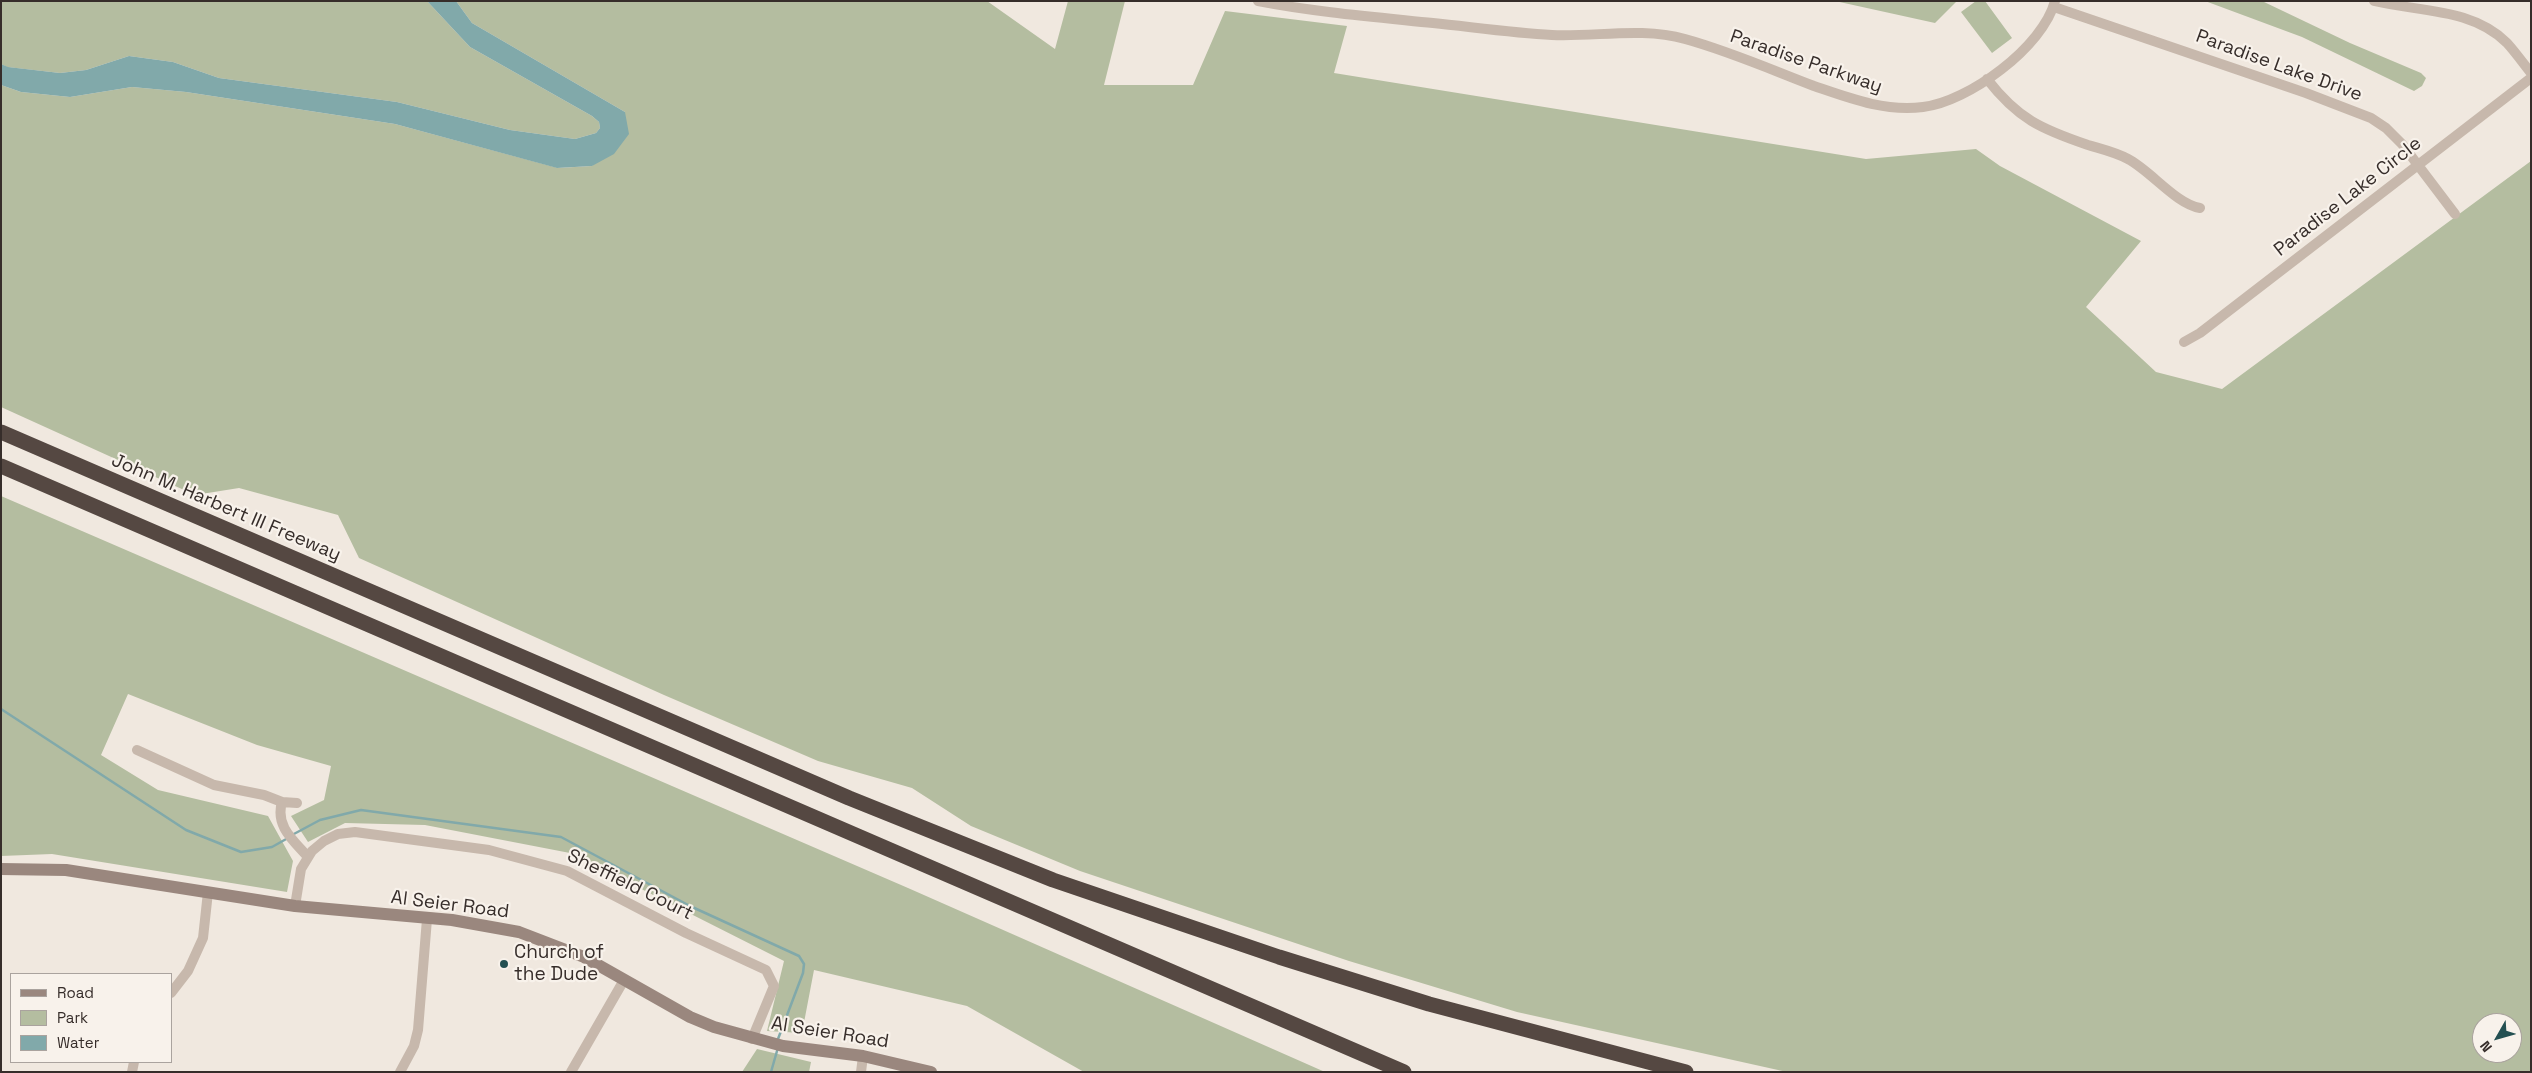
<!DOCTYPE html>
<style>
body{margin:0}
#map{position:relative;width:2532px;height:1073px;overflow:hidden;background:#f0e8df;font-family:"Space Grotesk",sans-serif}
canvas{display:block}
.frame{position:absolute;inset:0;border:2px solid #362d2a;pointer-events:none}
.legend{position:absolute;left:10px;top:973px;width:162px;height:90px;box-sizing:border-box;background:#f8f2eb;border:1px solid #aaa39e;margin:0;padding:6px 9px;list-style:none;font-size:15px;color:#362d2a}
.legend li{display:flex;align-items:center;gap:10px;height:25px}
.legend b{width:25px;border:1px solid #aaa39e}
.north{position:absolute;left:2472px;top:1013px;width:50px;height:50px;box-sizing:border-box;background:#f8f2eb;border:1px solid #aaa39e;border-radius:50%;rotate:232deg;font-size:14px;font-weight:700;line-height:20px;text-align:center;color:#362d2a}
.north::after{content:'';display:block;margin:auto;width:18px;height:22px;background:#245052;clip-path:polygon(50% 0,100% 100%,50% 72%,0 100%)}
</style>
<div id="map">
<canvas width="2532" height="1073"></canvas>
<div class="frame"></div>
<ul class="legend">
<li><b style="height:6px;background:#9a877e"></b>Road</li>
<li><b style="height:14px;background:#b4bda0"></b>Park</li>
<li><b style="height:14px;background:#81a9aa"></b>Water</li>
</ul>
<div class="north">N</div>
</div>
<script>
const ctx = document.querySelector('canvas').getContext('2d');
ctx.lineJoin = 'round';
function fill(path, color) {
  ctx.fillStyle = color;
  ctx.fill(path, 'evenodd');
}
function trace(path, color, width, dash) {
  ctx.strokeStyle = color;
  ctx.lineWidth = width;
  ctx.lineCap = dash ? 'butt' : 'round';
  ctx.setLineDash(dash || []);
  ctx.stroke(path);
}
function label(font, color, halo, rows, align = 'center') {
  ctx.font = font + ' "Space Grotesk",sans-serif';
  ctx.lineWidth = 4.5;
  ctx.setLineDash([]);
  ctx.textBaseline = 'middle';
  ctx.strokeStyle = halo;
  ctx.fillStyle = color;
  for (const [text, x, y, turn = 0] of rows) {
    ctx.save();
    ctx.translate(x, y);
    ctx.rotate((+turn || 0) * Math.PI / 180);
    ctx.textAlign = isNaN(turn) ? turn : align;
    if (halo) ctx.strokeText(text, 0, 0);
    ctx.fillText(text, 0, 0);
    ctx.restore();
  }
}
const green = new Path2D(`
 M1 1H427L470 47 592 116 599 122 600 128 596 133 575 139 510 130 397 102 219 78 173 62 129 56 86 70 60 73 7 67 1 64Z
 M456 1H987L1055 49 1068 1H1125L1104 85H1193L1225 11 1347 26 1334 73 1866 159 1976 149 2000 166 2141 241 2086 307 2156 372 2222 389 2531 161V1072H1787L1517 1012 1349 961 1080 871 971 826 912 788 818 761 664 695 359 558 338 515 239 488 195 495 1 407V85L21 92 70 97 132 87 186 92 395 124 558 168 592 166 625 112 472 23ZM2482 1023H2512V1053H2482Z
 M1835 1H1957L1935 23Z
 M1976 1H1985L2012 38 1992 53 1961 12Z
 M2205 1H2262L2350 43 2421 73 2426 78 2422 86 2414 91 2302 37Z
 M1 496 908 888 1325 1072H1084L967 1006 814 970 802 1033 767 1031 784 961 570 853 425 825 345 823 308 842 291 816 324 800 331 766 257 745 128 694 101 755 158 790 268 816 293 861 287 892 52 854 1 856Z
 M757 1049 811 1062 809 1072H742Z`);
const water = new Path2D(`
 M427 1H456L472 23 625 112 629 134 614 154 592 166 557 168 395 124 186 92 132 87 70 97 21 92 1 85V64L8 67 60 73 86 70 129 56 173 62 219 78 397 102 510 130 575 139 596 133 600 128 599 122 592 116 470 47Z`);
const stream = new Path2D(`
 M1 709 186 830 241 852 272 847 288 838
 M292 835 320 820 361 810 561 837 690 906 799 956 804 964 803 973 778 1039
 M771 1072 777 1051`);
const street = new Path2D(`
 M1258 1C1315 12 1375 17 1433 23 1472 27 1513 33 1552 35 1596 37 1642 27 1685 39 1729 51 1772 70 1814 86 1849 98 1885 112 1923 107 1968 102 2043 47 2055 1
 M2374 1C2419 12 2472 8 2507 43 2516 53 2523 63 2531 73
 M2054 7 2306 93 2371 118 2386 128 2402 144 2455 214
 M1987 79C2018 119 2041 129 2088 145 2101 149 2115 152 2128 159 2151 171 2176 204 2200 208
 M2184 342 2200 333 2531 78
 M137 750 214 785 264 795 282 802
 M297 803 282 802C275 826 293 840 308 857
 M295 906 301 869 312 851 324 841 338 834 355 832 489 850 567 871 686 933 766 970 774 986 752 1039
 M171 993 188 971 203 938 208 892
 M132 1072 134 1062
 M400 1072 414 1046 418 1030 427 919
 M571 1072 624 980
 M861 1072 863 1056`);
const secondary = new Path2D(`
 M1 869 66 870 295 906 452 920 519 932 584 957 690 1017 714 1027 783 1046 863 1056 931 1072`);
const highway = new Path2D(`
 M1 432 849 798 1053 880 1279 957 1429 1004 1686 1072
 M1 466 1404 1072`);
const markers = [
 [504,964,5,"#245052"]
];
const streetNames = [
 ["Paradise Parkway",1806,62,19],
 ["Paradise Lake Drive",2279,66,20],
 ["Paradise Lake Circle",2348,197,-38],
 ["John M. Harbert III Freeway",226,508,23],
 ["Sheffield Court",630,885,26],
 ["Al Seier Road",450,905,7],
 ["Al Seier Road",830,1033,9]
];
const poiNames = [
 ["Church of",514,953],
 ["the Dude",514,975]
];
fill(green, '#b4bda0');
fill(water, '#81a9aa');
trace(stream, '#81a9aa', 2.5);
trace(street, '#c7b8ac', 10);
trace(secondary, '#9a877e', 12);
trace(highway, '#554842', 15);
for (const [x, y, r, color] of markers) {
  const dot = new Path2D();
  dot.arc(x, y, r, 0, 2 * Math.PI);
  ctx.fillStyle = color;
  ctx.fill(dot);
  trace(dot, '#f8f2eb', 2);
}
label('19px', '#362d2a', '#f8f2eb', streetNames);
label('19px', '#362d2a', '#f8f2eb', poiNames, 'left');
</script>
